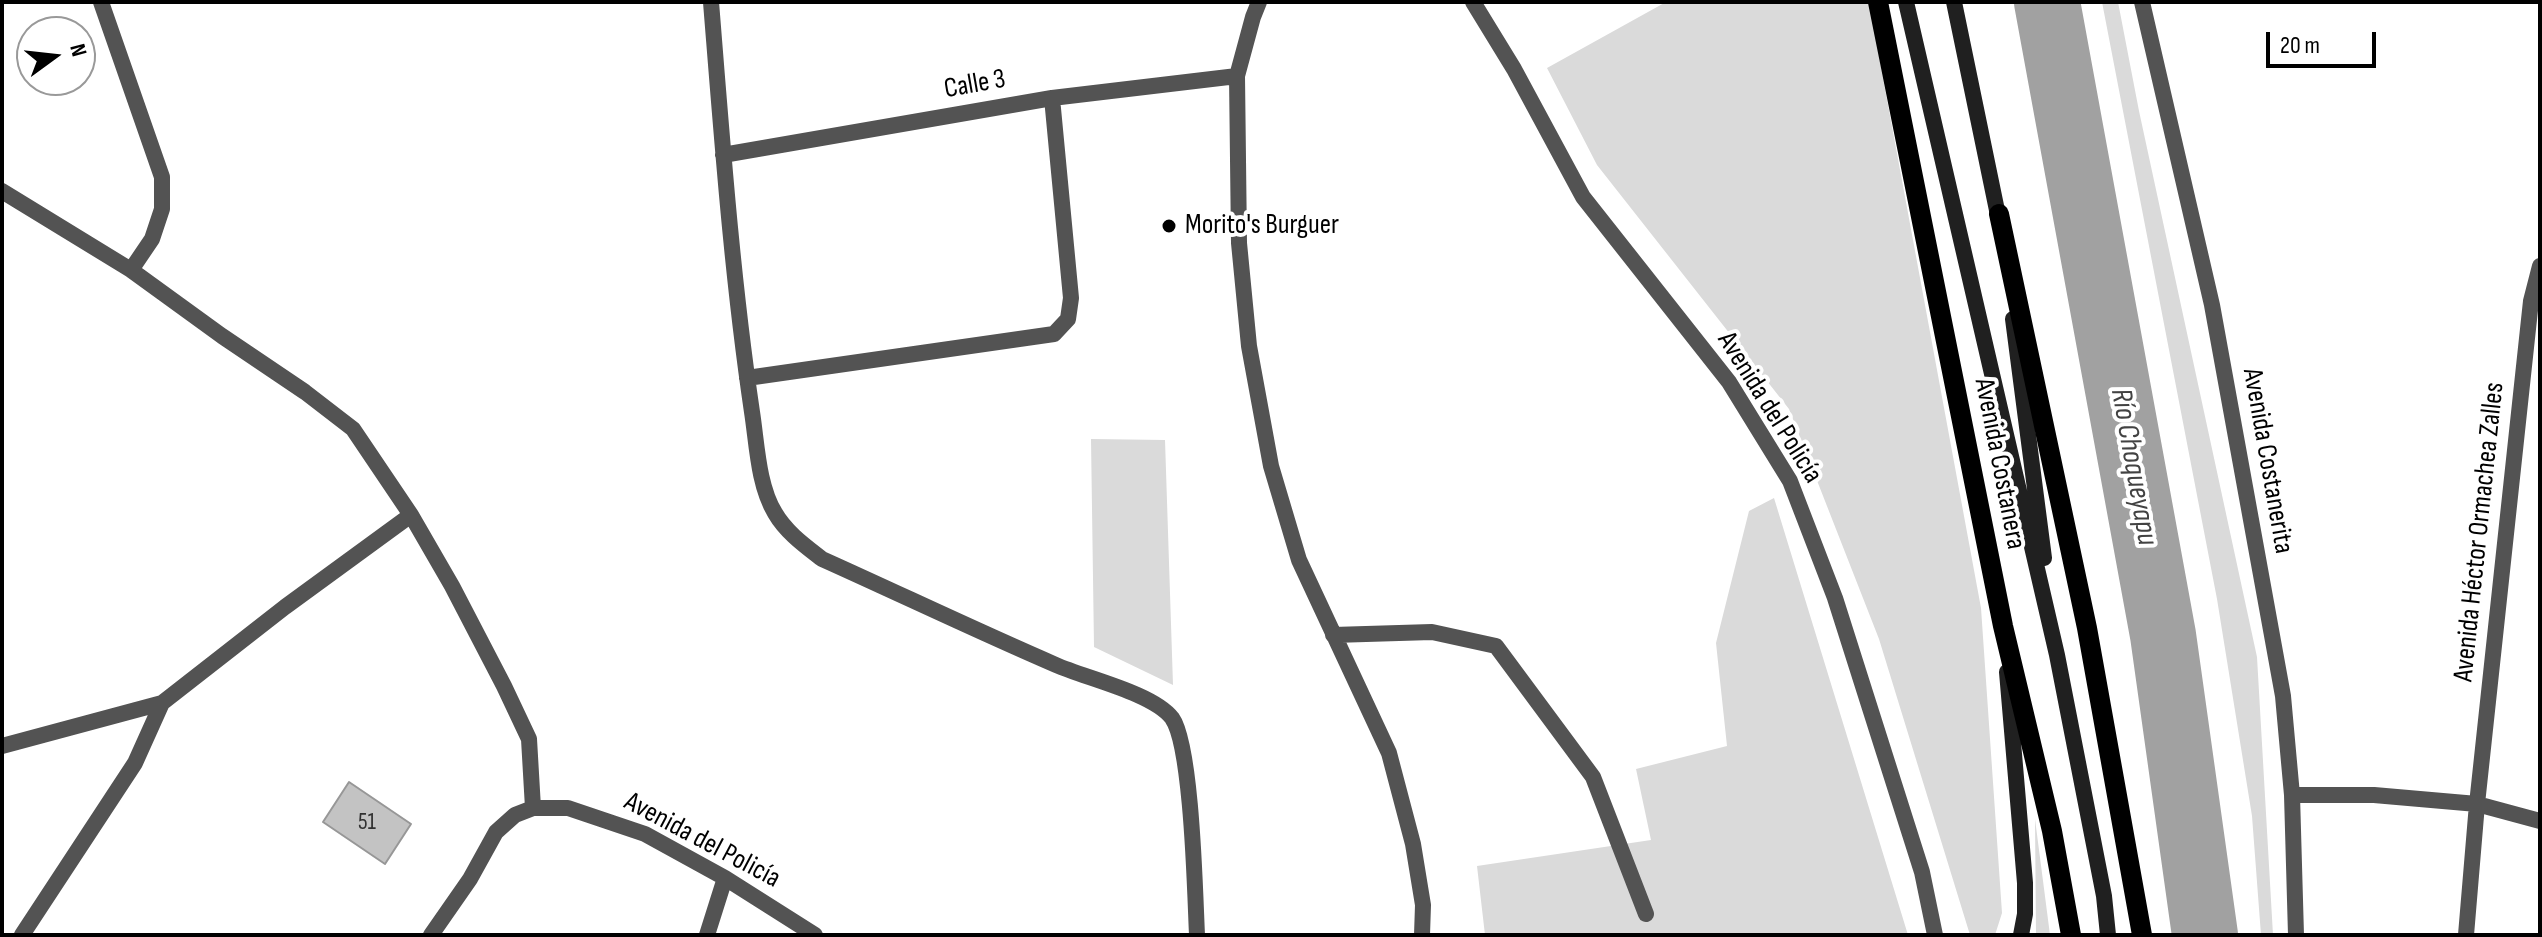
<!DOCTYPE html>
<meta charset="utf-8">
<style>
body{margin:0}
#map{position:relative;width:2542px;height:937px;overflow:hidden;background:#fff;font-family:"Sofia Sans Condensed",sans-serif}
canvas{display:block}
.frame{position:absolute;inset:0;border:4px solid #000;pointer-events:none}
.north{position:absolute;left:16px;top:16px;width:80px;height:80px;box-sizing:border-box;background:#fff;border:2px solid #999;border-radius:50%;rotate:75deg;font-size:22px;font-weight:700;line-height:32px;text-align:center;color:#000}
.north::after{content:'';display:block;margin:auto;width:28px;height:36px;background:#000;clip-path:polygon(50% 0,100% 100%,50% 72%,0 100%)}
.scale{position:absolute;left:2266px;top:32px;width:110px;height:36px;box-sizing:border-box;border:4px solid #000;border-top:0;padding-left:10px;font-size:24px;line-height:28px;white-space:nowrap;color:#000;-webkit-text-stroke:6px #fff;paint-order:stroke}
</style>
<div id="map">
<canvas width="2542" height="937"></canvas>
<div class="frame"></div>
<div class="north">N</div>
<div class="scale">20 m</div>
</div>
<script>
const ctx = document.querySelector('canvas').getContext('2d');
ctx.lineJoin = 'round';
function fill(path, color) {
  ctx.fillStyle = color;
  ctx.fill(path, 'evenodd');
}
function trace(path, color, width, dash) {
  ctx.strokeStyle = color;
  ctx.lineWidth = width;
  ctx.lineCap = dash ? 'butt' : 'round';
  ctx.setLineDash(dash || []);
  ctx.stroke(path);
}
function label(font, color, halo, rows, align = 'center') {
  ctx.font = font + ' "Sofia Sans Condensed",sans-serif';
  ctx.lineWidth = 8;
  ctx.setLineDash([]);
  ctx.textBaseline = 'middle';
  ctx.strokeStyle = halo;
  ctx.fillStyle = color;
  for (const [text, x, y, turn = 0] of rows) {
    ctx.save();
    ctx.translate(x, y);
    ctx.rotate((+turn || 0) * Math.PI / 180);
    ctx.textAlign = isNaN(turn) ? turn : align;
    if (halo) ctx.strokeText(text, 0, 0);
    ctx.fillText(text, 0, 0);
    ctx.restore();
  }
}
const green = new Path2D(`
 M1666 2H1869L1981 608 2002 913 1995 935H1970L1879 639 1789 409 1597 165 1547 68Z
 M2102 2H2118L2139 111 2257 657 2273 935H2261L2252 816 2217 599Z
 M1091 439 1165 440 1173 685 1094 647Z
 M1774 498 1908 935H1485L1477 866 1651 840 1636 769 1727 746 1716 643 1749 511Z
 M2035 819 2050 935H2036Z`);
const river = new Path2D(`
 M2047 2 2163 635 2205 935`);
const building = new Path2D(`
 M349 782 411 824 385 864 323 822Z`);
const minor = new Path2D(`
 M101 2 162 177V209L152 239 131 270
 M711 2C722 139 732 277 752 412 757 444 758 485 775 513 786 532 804 545 822 559 900 594 977 631 1056 665 1085 678 1153 693 1172 718 1192 746 1195 894 1197 935
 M1259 2 1253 17 1237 76 1239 243 1249 346 1271 466 1299 560 1389 753 1413 844 1423 905 1422 935
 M1473 2 1514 69 1583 197 1729 382 1790 481 1835 598 1922 872 1935 935
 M2142 2 2212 305 2283 696 2292 795 2296 935
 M723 155 1052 98 1237 76
 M2 191 131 270 222 336 305 392 353 429 411 515 452 586 504 686 529 739 533 808
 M747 378 1054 334 1068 319 1071 298 1052 98
 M1333 635 1432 632 1496 646 1593 777 1646 914
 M2 746 162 703
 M2292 795H2374L2477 804 2540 821
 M22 935 135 763 162 703 285 607 411 515
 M431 935 470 879 496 832 515 815 533 808H568L645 834 725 878 815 935
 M707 935 725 878
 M2466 935 2477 804 2531 301 2540 266`);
const secondary = new Path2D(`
 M1906 2 2057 655 2104 896 2108 935
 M1954 2 2000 225
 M2013 319 2044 558
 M2007 672 2025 883V914L2021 935`);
const primary = new Path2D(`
 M1878 2 2003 626 2052 831 2071 935
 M1999 214 2087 628 2142 935`);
const markers = [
 [1169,226,8,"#000"]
];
const numberNames = [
 ["51",367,823]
];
const streetNames = [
 ["Calle 3",975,85,-10],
 ["Avenida del Policía",1769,408,58],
 ["Avenida Costanerita",2267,461,80],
 ["Avenida Costanera",1999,464,79],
 ["Avenida Héctor Ormachea Zalles",2480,532,-84],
 ["Avenida del Policía",702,841,28]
];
const poiNames = [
 ["Morito's Burguer",1185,226]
];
const waterNames = [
 ["Río Choqueyapu",2133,467,80]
];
fill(green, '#dadada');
trace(river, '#a1a1a1', 66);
fill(building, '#c3c3c3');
trace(building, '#979797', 2);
trace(minor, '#535353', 16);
trace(secondary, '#202020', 16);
trace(primary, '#000', 20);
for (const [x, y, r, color] of markers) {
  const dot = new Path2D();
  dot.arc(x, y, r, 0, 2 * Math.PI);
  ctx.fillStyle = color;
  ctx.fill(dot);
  trace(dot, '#fff', 3);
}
label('24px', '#313131', null, numberNames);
label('28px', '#000', '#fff', streetNames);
label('28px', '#000', '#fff', poiNames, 'left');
label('italic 30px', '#424242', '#fff', waterNames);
</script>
